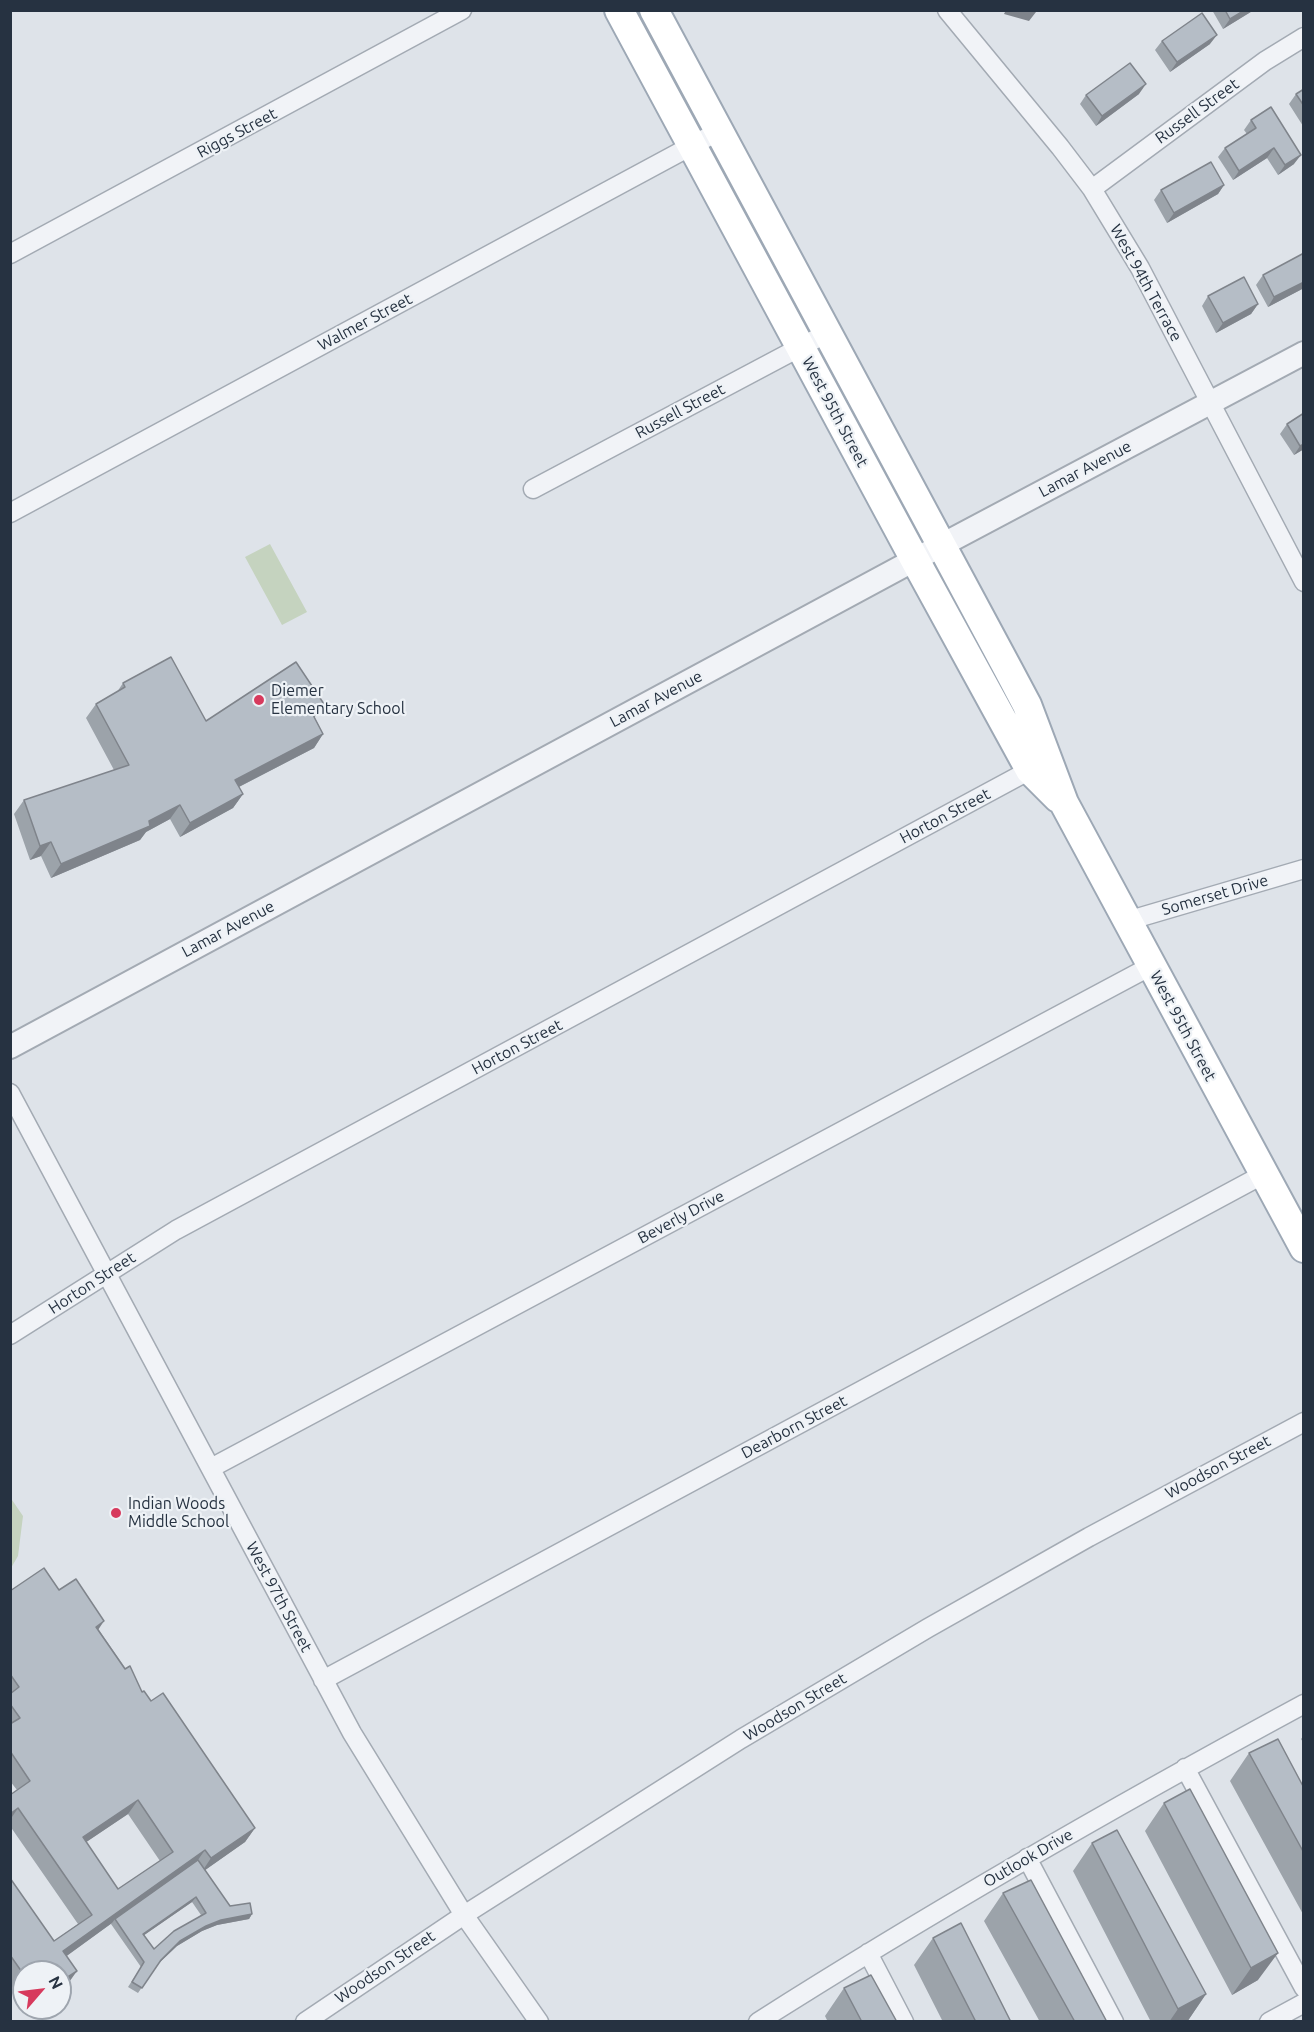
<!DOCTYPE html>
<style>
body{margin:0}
#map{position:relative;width:1314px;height:2032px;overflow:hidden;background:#dee3e9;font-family:Ubuntu,sans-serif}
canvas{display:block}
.frame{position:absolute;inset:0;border:12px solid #263241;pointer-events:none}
.north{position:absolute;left:12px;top:1960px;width:60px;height:60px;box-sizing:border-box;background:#eef2f6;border:2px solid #9ea5ae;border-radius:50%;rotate:62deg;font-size:16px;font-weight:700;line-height:24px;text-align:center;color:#263241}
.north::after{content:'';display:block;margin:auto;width:21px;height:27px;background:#d73a5d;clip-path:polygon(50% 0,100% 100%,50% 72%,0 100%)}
</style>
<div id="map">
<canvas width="1314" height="2032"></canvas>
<div class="frame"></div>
<div class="north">N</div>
</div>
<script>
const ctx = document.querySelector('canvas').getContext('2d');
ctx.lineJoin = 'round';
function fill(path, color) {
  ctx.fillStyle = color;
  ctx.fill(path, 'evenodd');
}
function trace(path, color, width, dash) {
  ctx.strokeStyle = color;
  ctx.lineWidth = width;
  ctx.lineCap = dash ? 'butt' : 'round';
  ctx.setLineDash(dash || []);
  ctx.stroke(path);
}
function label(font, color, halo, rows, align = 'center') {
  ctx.font = font + ' Ubuntu,sans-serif';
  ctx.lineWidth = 4.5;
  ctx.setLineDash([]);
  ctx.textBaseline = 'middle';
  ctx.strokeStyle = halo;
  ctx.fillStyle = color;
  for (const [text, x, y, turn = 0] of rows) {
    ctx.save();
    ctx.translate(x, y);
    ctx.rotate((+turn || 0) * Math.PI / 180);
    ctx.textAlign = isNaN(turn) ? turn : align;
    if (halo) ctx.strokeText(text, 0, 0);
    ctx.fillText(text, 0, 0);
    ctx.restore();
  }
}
const green = new Path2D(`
 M270 544 307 612 282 625 245 557Z
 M10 1497 23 1516 18 1556 11 1568Z`);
const minor = new Path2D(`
 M947 10 1060 147 1092 189 1140 268 1304 582
 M1092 189 1265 61 1304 37
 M10 254 462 10
 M533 489 827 333
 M10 513 719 131
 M1127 921 1304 869
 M10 1093 352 1733 464 1915 539 2022
 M10 1335 176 1230 1030 770
 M211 1468 1151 966
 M323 1680 1264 1174
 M1185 1768 1304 1988
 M1027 1858 1114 2022
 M868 1953 904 2022
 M305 2022 464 1915 741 1739 928 1628 1089 1537 1304 1422
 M758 2022C936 1909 1119 1804 1304 1704
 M1269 2022 1304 2003`);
const tertiary = new Path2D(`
 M10 1047 942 545 1304 353`);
const primary = new Path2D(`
 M619 10 915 560 1030 770 1058 798
 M654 10 1009 671 1027 705 1064 803 1304 1248`);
const wall = new Path2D(`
 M1212 10H1254L1223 29Z
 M1162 41 1210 44 1170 72 1155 50Z
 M1304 89 1303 126 1289 104 1296 94Z
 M1139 94 1096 126 1080 104 1086 95Z
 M1251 120 1294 164 1278 175 1267 158 1233 180 1218 157 1225 148 1247 134 1244 130Z
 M1224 185 1218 194 1167 223 1154 200 1161 190Z
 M1263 275 1304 288 1268 307 1256 285Z
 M1208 296 1258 304 1251 314 1216 333 1202 306Z
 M1304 413V449L1294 455 1280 434 1287 424Z
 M123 683 206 721 315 718 323 734 314 748 239 787 243 794 233 808 180 837 170 819 146 832 140 840 51 878 41 856 30 860 14 814 24 800 114 770 86 718 96 704 117 692Z
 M59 1590 99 1630 142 1692 151 1701 255 1828 245 1842 205 1870 230 1906 252 1914 249 1919 217 1925 202 1931 177 1946 158 1964 138 1993 128 1987 141 1967 111 1924 112 1923 66 1956 67 1985 60 1972H24V1989L21 1984 14 1989 10 1984V1878L54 1941 78 1924 10 1826V1795L17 1790 10 1781V1591ZM128 1814 160 1861 118 1889 86 1842ZM192 1902 201 1915 154 1949 144 1935Z
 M1304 1735V1744L1301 1739Z
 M1249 1753 1304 1788V1916L1230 1781Z
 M1164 1803 1258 1980 1232 1995 1145 1831Z
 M1092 1843 1206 1994 1187 2022H1151L1073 1871Z
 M1003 1893 1107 2022H1040L984 1921Z
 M933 1938 1011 2022H943L914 1965Z
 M844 1988 897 2022H828L825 2016Z`);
const shadedWall = new Path2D(`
 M1006 10H1031L1036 12 1029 21 1004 14Z
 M1245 10H1254L1223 29 1230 19Z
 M1217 35 1210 44 1170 72 1177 62Z
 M1146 84 1139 94 1096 126 1102 116Z
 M1274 148 1267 158 1233 180 1239 171Z
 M1301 155 1294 164 1278 175 1285 165Z
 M1224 185 1218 194 1167 223 1174 213Z
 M1304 282V288L1268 307 1274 297Z
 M1258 304 1251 314 1216 333 1223 323Z
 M1304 444V449L1294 455 1300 446Z
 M324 704 314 718 312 713Z
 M323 734 314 748 225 794 235 780Z
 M243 794 233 808 180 837 190 823Z
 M180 805 170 819 146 832 140 840 51 878 61 864Z
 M51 842 41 856 30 860 40 846Z
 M104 1621 94 1636 96 1627Z
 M138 1800 128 1814 73 1851 83 1837Z
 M18 1808 10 1820V1814Z
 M255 1828 245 1842 201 1873 211 1858Z
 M205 1850 195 1864 115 1919 112 1923 53 1966 63 1951Z
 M196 1897 192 1902 140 1938 143 1934Z
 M252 1914 249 1919 217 1925 202 1931 177 1946 157 1965 161 1960 180 1941 206 1926 221 1920Z
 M1278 1953 1258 1980 1232 1995 1251 1968Z
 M77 1971 67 1985 60 1990V1982Z
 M24 1975V1980L21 1984 14 1989Z
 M1206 1994 1187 2022H1169L1178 2009Z`);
const building = new Path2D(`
 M1225 10H1245L1230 19Z
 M1202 13 1217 35 1177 62 1162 41Z
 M1130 63 1146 84 1102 116 1086 95Z
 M1304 89V106L1296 94Z
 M1271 107 1301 155 1285 165 1274 148 1239 171 1225 148 1256 128 1251 120Z
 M1211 162 1224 185 1174 213 1161 190Z
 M1304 253V282L1274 297 1263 275Z
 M1244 277 1258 304 1223 323 1208 296Z
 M1304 413V444L1300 446 1287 424Z
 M171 657 206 721 296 662 324 704 312 713 323 734 235 780 243 794 190 823 180 805 149 821 150 826 61 864 51 842 40 846 24 800 129 765 96 704 125 687 123 683Z
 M44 1568 59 1590 76 1579 104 1621 96 1627 125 1669 130 1666 142 1692 144 1691 151 1701 163 1693 255 1828 211 1858 205 1850 63 1951 77 1971 60 1982V1972H32L31 1970 28 1972H24V1975L10 1955V1878L54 1941 92 1915 18 1808 10 1814V1795L30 1781 10 1751V1724L20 1718 10 1704V1694L19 1687 10 1674V1591ZM138 1800 173 1852 118 1889 83 1837Z
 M1278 1739 1304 1788V1853L1249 1753Z
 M1190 1789 1278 1953 1251 1968 1164 1803Z
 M1117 1830 1206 1994 1178 2009 1092 1843Z
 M198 1860 230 1906 250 1903 252 1914 221 1920 206 1926 180 1941 161 1960 142 1988 132 1982 144 1962 115 1919ZM196 1897 206 1913 174 1931 154 1949 143 1934Z
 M1031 1880 1107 2022H1075L1003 1893Z
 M961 1923 1011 2022H976L933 1938Z
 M871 1975 897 2022H862L844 1988Z`);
const markers = [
 [259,700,6,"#d73a5d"],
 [116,1513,6,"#d73a5d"]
];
const streetNames = [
 ["Russell Street",1197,111,-36],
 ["Riggs Street",237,133,-28],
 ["West 94th Terrace",1146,283,61],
 ["Walmer Street",365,322,-28],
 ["Russell Street",680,411,-28],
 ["West 95th Street",835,412,62],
 ["Lamar Avenue",1085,469,-28],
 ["Lamar Avenue",656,699,-28],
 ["Horton Street",945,816,-28],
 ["Somerset Drive",1215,895,-16],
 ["Lamar Avenue",228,929,-28],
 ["West 95th Street",1183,1026,62],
 ["Horton Street",517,1047,-28],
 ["Beverly Drive",681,1217,-28],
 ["Horton Street",92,1283,-33],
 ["Dearborn Street",794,1427,-28],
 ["Woodson Street",1218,1467,-28],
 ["West 97th Street",279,1597,62],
 ["Woodson Street",795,1707,-31],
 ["Outlook Drive",1028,1858,-30],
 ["Woodson Street",385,1967,-34]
];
const poiNames = [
 ["Diemer",271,691],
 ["Elementary School",271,709],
 ["Indian Woods",128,1504],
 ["Middle School",128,1522]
];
fill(green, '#c5d3bf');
trace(minor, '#a3aab3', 21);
trace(tertiary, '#a3aab3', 26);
trace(primary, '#9da8b5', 32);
trace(minor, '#f1f3f7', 18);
trace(tertiary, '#f1f3f7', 22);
trace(primary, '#fff', 28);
fill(wall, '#9ca3aa');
fill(shadedWall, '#7f848b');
fill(building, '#b5bdc6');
trace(building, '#7f848b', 1.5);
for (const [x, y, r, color] of markers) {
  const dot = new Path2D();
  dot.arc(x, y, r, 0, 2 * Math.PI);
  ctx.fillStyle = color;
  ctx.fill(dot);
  trace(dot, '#eef2f6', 2);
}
label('16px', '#263241', '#eef2f6', streetNames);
label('16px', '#263241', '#eef2f6', poiNames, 'left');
</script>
